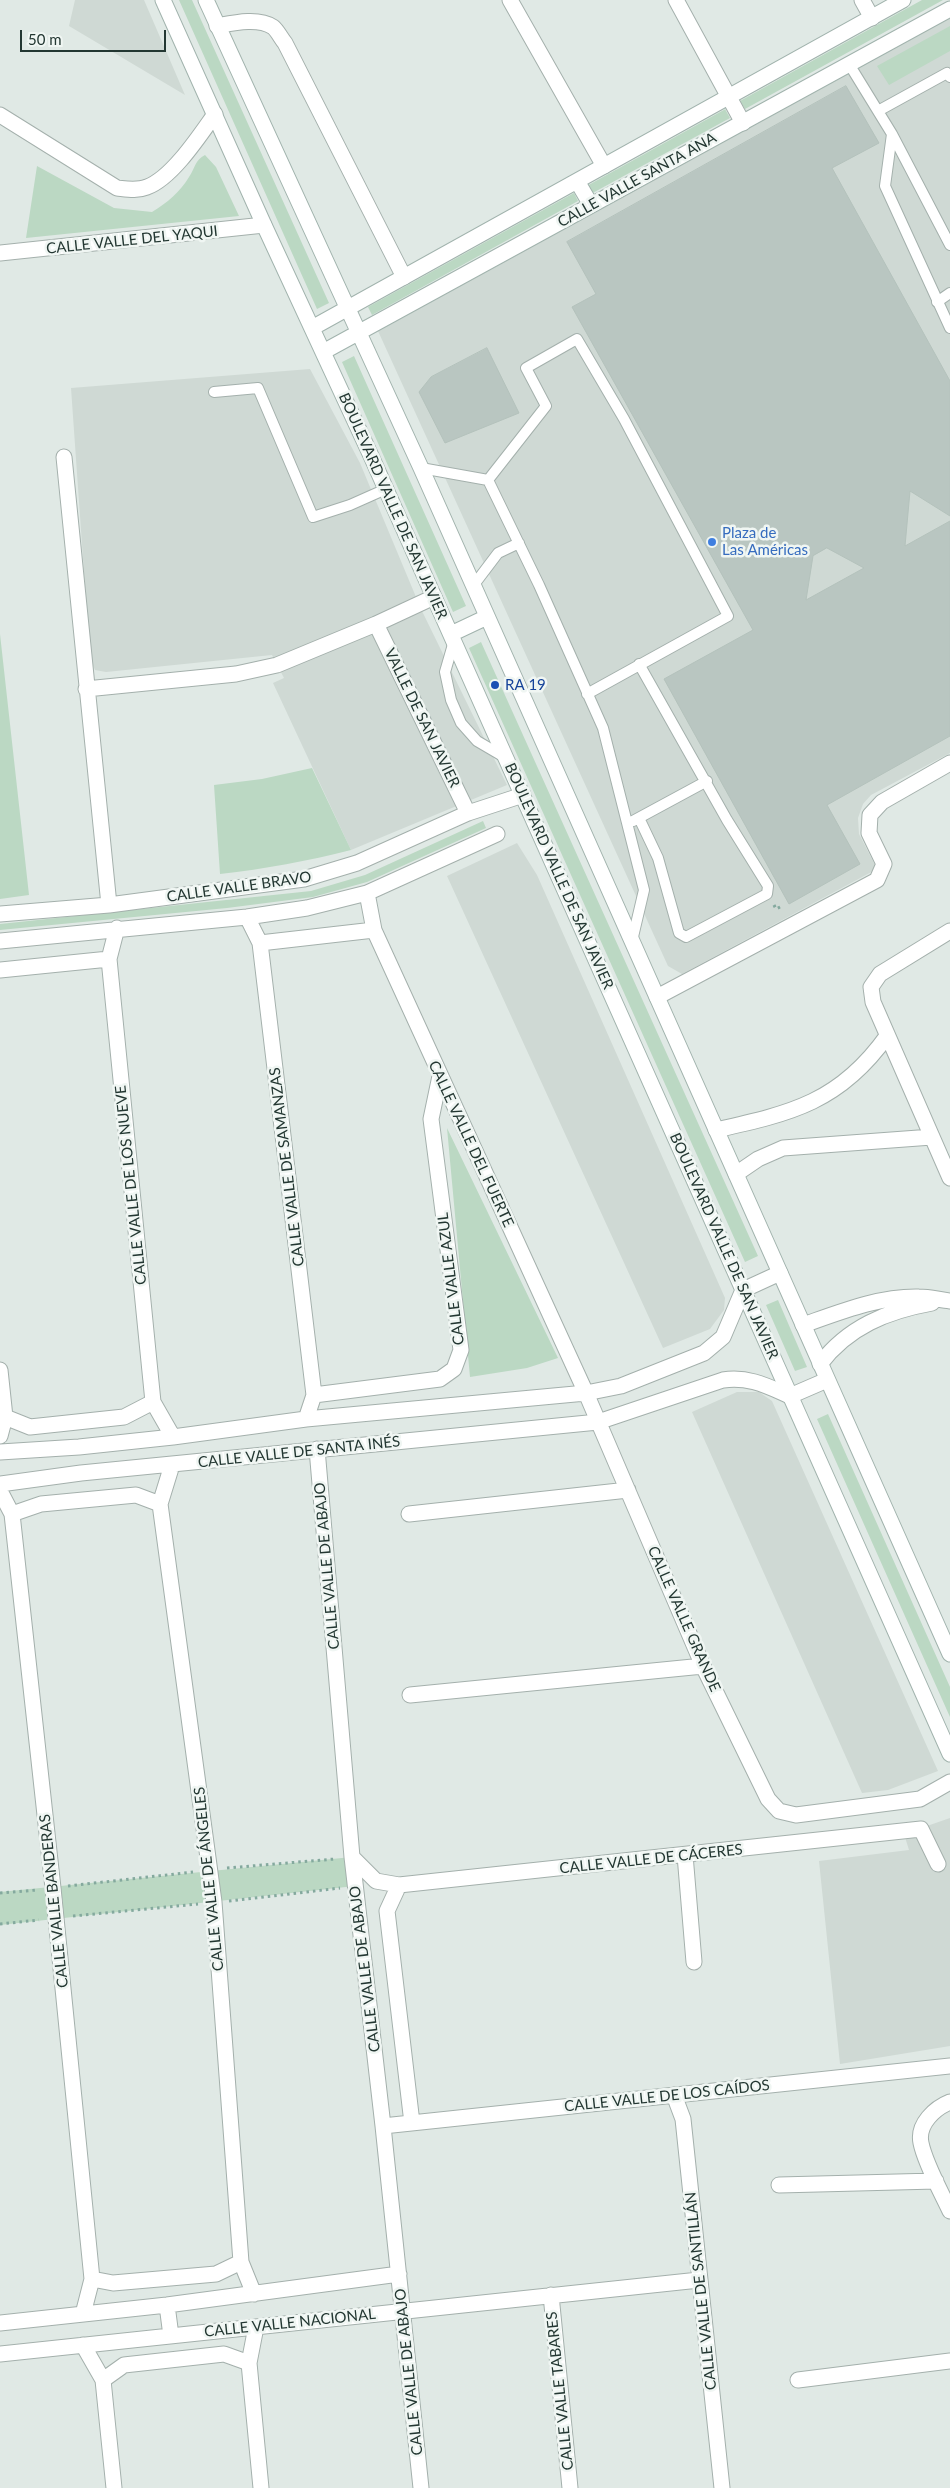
<!DOCTYPE html>
<meta charset="utf-8">
<style>
body{margin:0}
#map{position:relative;width:950px;height:2488px;overflow:hidden;background:#e0e9e5;font-family:Lato,sans-serif}
canvas{display:block}
.scale{position:absolute;left:20px;top:30px;width:146px;height:22px;box-sizing:border-box;border:2px solid #233732;border-top:0;padding-left:6px;font-size:15px;line-height:18px;white-space:nowrap;color:#233732;-webkit-text-stroke:4px #f0f6f3;paint-order:stroke}
</style>
<div id="map">
<canvas width="950" height="2488"></canvas>
<div class="scale">50 m</div>
</div>
<script>
const ctx = document.querySelector('canvas').getContext('2d');
ctx.lineJoin = 'round';
function fill(path, color) {
  ctx.fillStyle = color;
  ctx.fill(path, 'evenodd');
}
function trace(path, color, width, dash) {
  ctx.strokeStyle = color;
  ctx.lineWidth = width;
  ctx.lineCap = dash ? 'butt' : 'round';
  ctx.setLineDash(dash || []);
  ctx.stroke(path);
}
function label(font, color, halo, rows, align = 'center') {
  ctx.font = font + ' Lato,sans-serif';
  ctx.lineWidth = 5;
  ctx.setLineDash([]);
  ctx.textBaseline = 'middle';
  ctx.strokeStyle = halo;
  ctx.fillStyle = color;
  for (const [text, x, y, turn = 0] of rows) {
    ctx.save();
    ctx.translate(x, y);
    ctx.rotate((+turn || 0) * Math.PI / 180);
    ctx.textAlign = isNaN(turn) ? turn : align;
    if (halo) ctx.strokeText(text, 0, 0);
    ctx.fillText(text, 0, 0);
    ctx.restore();
  }
}
const built = new Path2D(`
 M75 0H144L185 95 69 26Z
 M950 18V753L871 795 863 804 858 818 859 834 877 869 682 974 668 966 378 331Z
 M310 369 360 463 421 609 507 785 351 850 273 683 284 678 272 655 106 672 95 670 90 658 71 388Z
 M517 843 537 875 725 1298 724 1310 710 1329 663 1348 447 876Z
 M737 1392H759L772 1401 938 1771 888 1790 862 1793 692 1412Z
 M950 1818V2046L840 2064 819 1861 909 1850 904 1834Z`);
const green = new Path2D(`
 M179 0H192L329 303 317 309Z
 M922 0H943L745 109 740 101 725 109 730 118 589 195 585 187Z
 M950 26V51L889 85 877 66Z
 M205 155 216 167 239 216 26 238 37 166 114 208 152 212C167 203 180 192 189 177 195 168 195 160 205 155Z
 M574 193 578 201 372 315 368 307Z
 M354 356 466 606 453 612 342 362Z
 M0 634 29 895 0 899Z
 M481 642 758 1256 745 1262 469 648Z
 M312 768 351 850C308 861 265 869 220 874L214 785 262 779Z
 M483 821 486 828 367 882 313 897 227 908 0 930V924L311 891 365 875Z
 M447 1128 558 1358 527 1368 470 1377Z
 M778 1300 807 1367 795 1371 766 1305Z
 M828 1414 950 1687V1717L817 1419Z
 M352 1857 355 1886 0 1925V1892Z`);
const building = new Path2D(`
 M846 86 879 143 832 168 950 381V516L910 491 905 546 950 521V736L827 805 860 864 789 904 664 679 753 630 572 307 596 294 567 242ZM827 548 864 568 806 600 813 556Z
 M487 348 519 413 445 443 419 392 431 377Z`);
const path = new Path2D(`
 M774 905 776 909 782 906
 M227 1868 335 1859
 M68 1886 193 1872
 M0 1893 37 1890
 M229 1901 340 1888
 M73 1916 198 1904
 M0 1924 39 1920`);
const lane = new Path2D(`
 M849 64 892 134 950 245
 M878 111 947 73 950 77
 M892 134 885 186 950 328
 M937 302 950 293
 M214 392 258 388 313 517 350 505 386 489
 M421 468 488 480
 M488 480 546 406 526 368 577 339 624 419 728 616 587 694
 M488 480 539 585 603 728 644 890 632 941
 M473 586 498 553 519 543
 M454 641 445 672 451 700 461 723 477 741 506 758
 M639 664 727 820 768 886 767 894 686 937 679 933 658 858 639 818
 M633 821 707 781`);
const street = new Path2D(`
 M510 0 604 166
 M676 0 743 123
 M862 0 872 18
 M217 26C233 23 258 17 273 27 277 30 281 38 285 43L404 277
 M0 115 117 188C127 189 137 191 147 187 172 178 200 135 215 114
 M0 253 264 225
 M64 457 109 905
 M376 624 468 813
 M86 689 236 674 277 665 376 624 434 597
 M367 893 374 930 586 1393 703 1666 768 1799 779 1811 796 1815 920 1799 950 1782
 M0 914 109 905 304 879 357 863 468 813 523 795
 M247 917 260 943 314 1395 306 1419
 M117 928 109 959 153 1402 173 1437
 M950 931 880 974 871 987 873 1002 950 1178
 M0 941 247 917 307 908 367 893 497 834
 M260 943 374 930
 M0 970 109 959
 M657 997 877 880 884 864 869 833 870 815 882 802 950 763
 M716 1130C792 1113 840 1102 887 1036
 M736 1174 758 1159 783 1148 932 1137
 M803 1325C840 1312 879 1296 919 1297 930 1297 940 1300 950 1301
 M820 1364C848 1327 887 1311 932 1303
 M0 1370 5 1417 0 1436
 M314 1395 440 1379 454 1369 461 1350 431 1119 440 1076
 M5 1417 30 1427 124 1417 153 1402
 M317 1449 352 1857 383 2126 421 2488
 M0 1452 79 1447 173 1437 306 1419 586 1393 621 1386 704 1353 723 1337 743 1290 780 1273
 M172 1465 160 1504 214 1902 241 2262 254 2294
 M0 1484 81 1473 598 1422 723 1380C748 1376 767 1386 790 1396L827 1380
 M0 1491 12 1514 53 1888 92 2279 83 2314
 M12 1514 41 1504 136 1495 160 1504
 M409 1514 628 1490
 M410 1695 703 1666
 M685 1855 694 1962
 M352 1857 376 1881 399 1885 921 1829 938 1864
 M399 1885 387 1911 412 2123
 M674 2095 683 2119 722 2488
 M950 2102C935 2108 917 2124 921 2143 925 2163 941 2192 950 2211
 M383 2126 950 2066
 M779 2185 936 2181
 M92 2279 113 2283 216 2274 241 2262
 M551 2295 570 2488
 M167 2305 171 2336
 M0 2323 167 2305 399 2274
 M256 2327 249 2363 261 2488
 M83 2345 103 2380 114 2488
 M0 2354 699 2280
 M103 2380 124 2365 224 2354 249 2363
 M798 2380 950 2361`);
const secondary = new Path2D(`
 M163 0 264 225 372 458 950 1754
 M206 0 421 468 950 1654
 M577 181 591 205
 M312 328 903 0
 M323 352 950 9
 M451 634 487 617`);
const markers = [
 [712,542,5,"#3f7fe0"],
 [495,685,5,"#1a4fb4"]
];
const streetNames = [
 ["CALLE VALLE SANTA ANA",637,180,-29],
 ["CALLE VALLE DEL YAQUI",132,240,-6],
 ["BOULEVARD VALLE DE SAN JAVIER",393,506,66],
 ["VALLE DE SAN JAVIER",422,718,64],
 ["BOULEVARD VALLE DE SAN JAVIER",559,876,66],
 ["CALLE VALLE BRAVO",239,887,-8],
 ["CALLE VALLE DEL FUERTE",471,1144,65],
 ["CALLE VALLE DE SAMANZAS",287,1167,-97],
 ["CALLE VALLE DE LOS NUEVE",131,1185,-96],
 ["BOULEVARD VALLE DE SAN JAVIER",724,1246,66],
 ["CALLE VALLE AZUL",451,1279,-97],
 ["CALLE VALLE DE SANTA INÉS",299,1452,-6],
 ["CALLE VALLE DE ABAJO",327,1566,-95],
 ["CALLE VALLE GRANDE",684,1619,66],
 ["CALLE VALLE DE CÁCERES",651,1859,-6],
 ["CALLE VALLE DE ÁNGELES",209,1879,-96],
 ["CALLE VALLE BANDERAS",54,1901,-96],
 ["CALLE VALLE DE ABAJO",365,1969,-97],
 ["CALLE VALLE DE LOS CAÍDOS",667,2096,-6],
 ["CALLE VALLE DE SANTILLÁN",701,2291,-96],
 ["CALLE VALLE NACIONAL",290,2323,-6],
 ["CALLE VALLE DE ABAJO",409,2372,-96],
 ["CALLE VALLE TABARES",560,2391,-96]
];
const shopNames = [
 ["Plaza de",722,533],
 ["Las Américas",722,550]
];
const transitNames = [
 ["RA 19",505,685]
];
fill(built, '#cfd9d4');
fill(green, '#bbd8c3');
fill(building, '#b9c6c1');
trace(building, '#b4c2bc', 1);
trace(lane, '#a4b0ac', 12);
trace(street, '#a4b0ac', 17);
trace(secondary, '#a1b3ad', 17);
trace(path, '#84a99e', 3, [2.5, 4]);
trace(lane, '#fff', 10);
trace(street, '#fff', 15);
trace(secondary, '#fff', 15);
for (const [x, y, r, color] of markers) {
  const dot = new Path2D();
  dot.arc(x, y, r, 0, 2 * Math.PI);
  ctx.fillStyle = color;
  ctx.fill(dot);
  trace(dot, '#f0f6f3', 2);
}
label('15px', '#233732', '#f0f6f3', streetNames);
label('15px', '#366cbe', '#f0f6f3', shopNames, 'left');
label('15px', '#164399', '#f0f6f3', transitNames, 'left');
</script>
